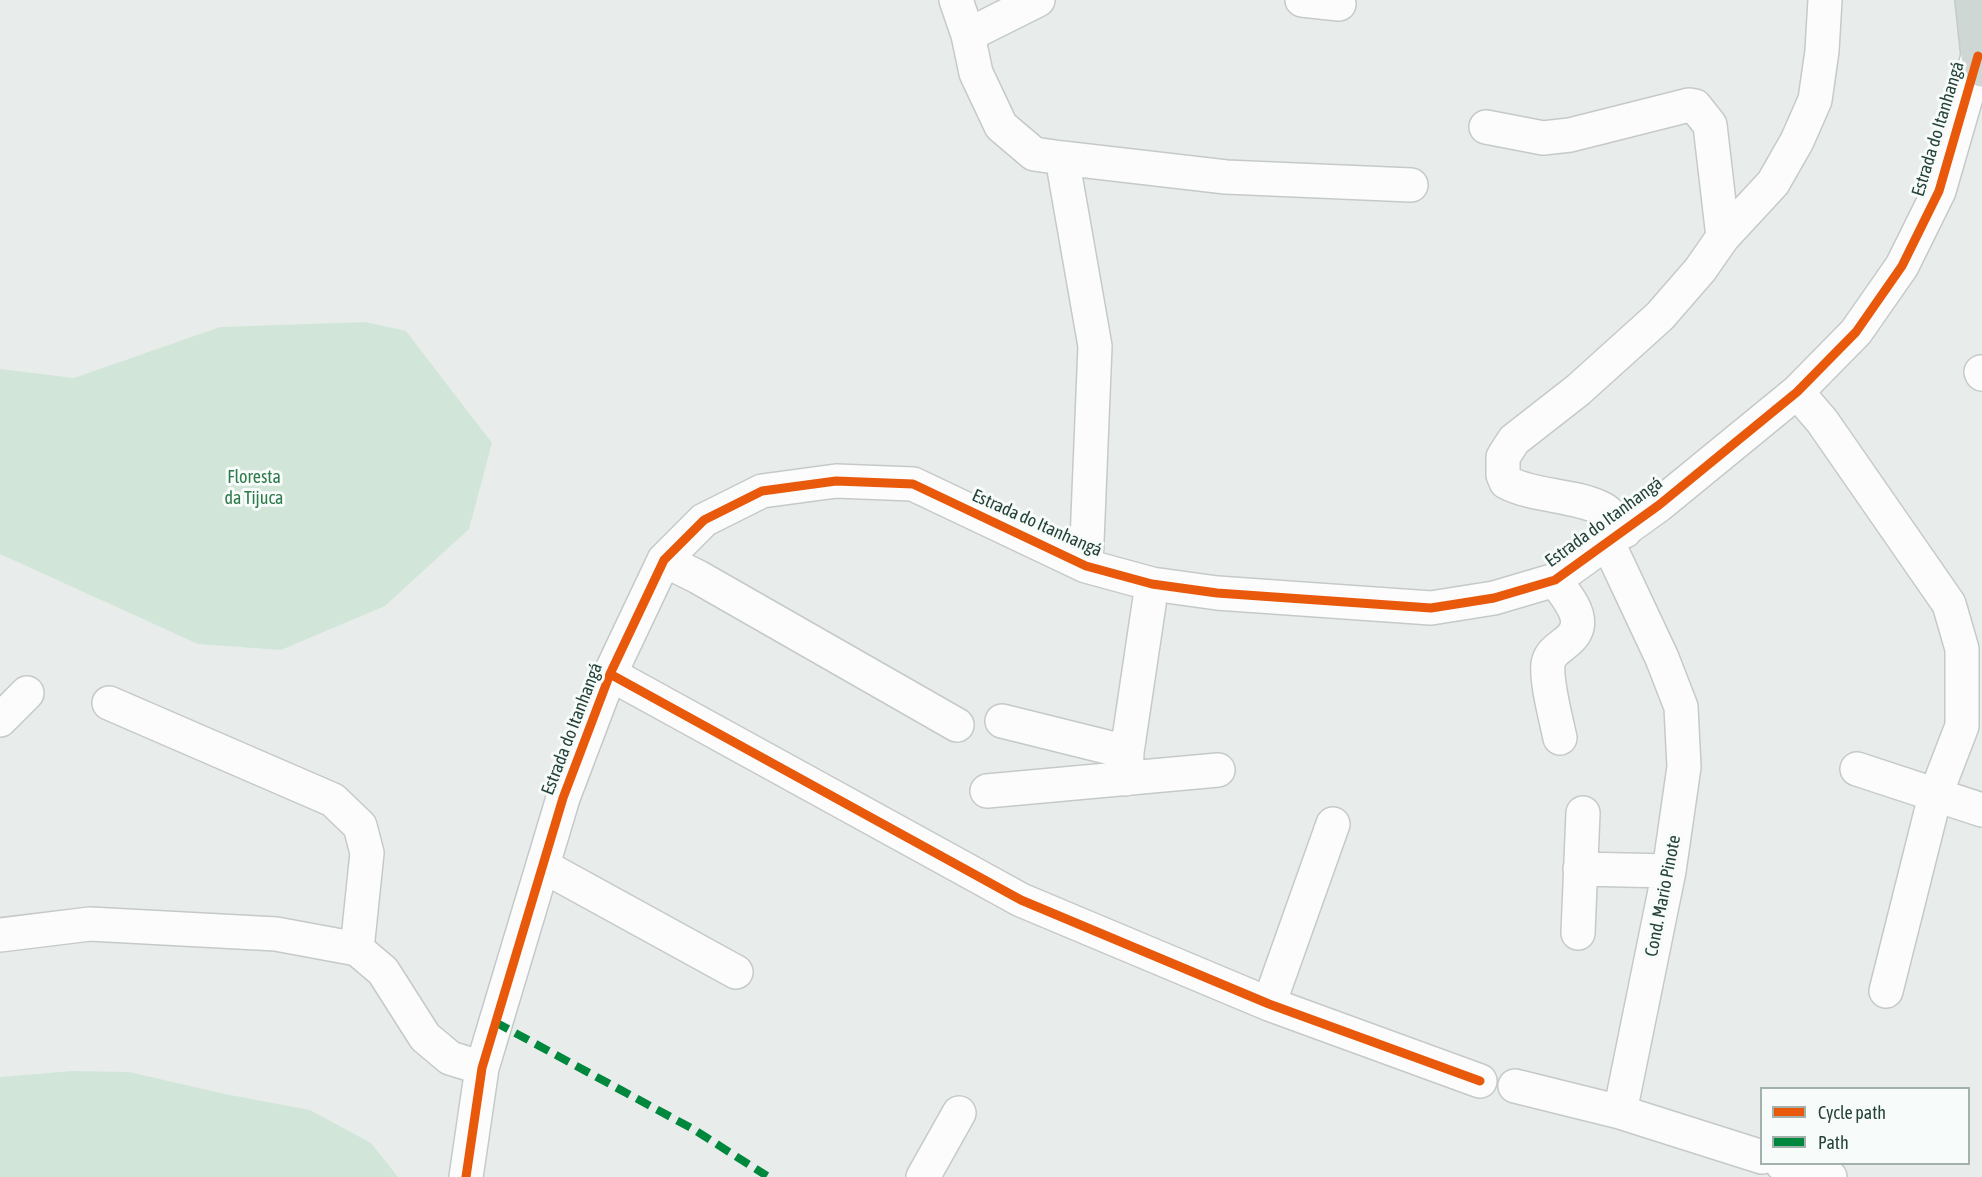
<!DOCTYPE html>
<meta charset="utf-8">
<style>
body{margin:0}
#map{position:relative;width:1982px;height:1177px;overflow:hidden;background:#e8edeb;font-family:"Asap Condensed",sans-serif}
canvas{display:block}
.legend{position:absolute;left:1760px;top:1087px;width:210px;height:78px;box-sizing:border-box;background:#f7fbf9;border:2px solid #a3b1ad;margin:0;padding:8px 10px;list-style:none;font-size:18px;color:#24423a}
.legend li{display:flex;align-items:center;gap:12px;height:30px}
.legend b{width:30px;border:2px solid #a3b1ad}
</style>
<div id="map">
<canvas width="1982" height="1177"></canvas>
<ul class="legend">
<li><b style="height:8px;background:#e8590c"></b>Cycle path</li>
<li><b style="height:8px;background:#00873e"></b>Path</li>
</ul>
</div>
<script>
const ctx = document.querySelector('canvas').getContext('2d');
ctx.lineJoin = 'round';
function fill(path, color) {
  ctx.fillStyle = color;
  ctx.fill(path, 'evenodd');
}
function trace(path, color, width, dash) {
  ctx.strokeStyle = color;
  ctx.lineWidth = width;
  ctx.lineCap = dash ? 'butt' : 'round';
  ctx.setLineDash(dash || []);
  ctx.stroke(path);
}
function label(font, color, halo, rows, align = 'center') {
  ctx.font = font + ' "Asap Condensed",sans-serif';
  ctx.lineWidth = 6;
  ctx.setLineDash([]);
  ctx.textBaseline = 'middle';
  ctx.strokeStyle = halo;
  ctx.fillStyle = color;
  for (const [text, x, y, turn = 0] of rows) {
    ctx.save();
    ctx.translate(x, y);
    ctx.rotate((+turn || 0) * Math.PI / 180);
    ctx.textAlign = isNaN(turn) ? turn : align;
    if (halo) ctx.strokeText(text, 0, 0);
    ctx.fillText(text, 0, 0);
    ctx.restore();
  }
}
const green = new Path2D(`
 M365 322 406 331 492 443 469 529 385 606 281 650 198 644 0 554V369L74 378 220 327Z
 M73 1071 129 1072 225 1094 310 1110 371 1143 398 1177H0V1077Z`);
const minor = new Path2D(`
 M956 0 968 35
 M1038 0 968 35 976 73 1001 126 1034 154 1062 158
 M1302 0 1339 4
 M1486 127 1543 138 1570 135 1689 105 1695 106 1710 125 1723 237
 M1981 372 1982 374
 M1797 392 1822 421 1949 604 1962 649V726L1935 796 1886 991
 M1625 531C1618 524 1610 512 1601 508 1571 494 1535 497 1506 482L1503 475V457L1514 440 1578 390 1660 316 1700 270 1723 237 1773 183 1797 141 1815 100 1822 51 1825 0
 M1608 543 1662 658 1681 707 1684 767 1669 871 1620 1112 1762 1157
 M664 560 698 577 957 725
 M1086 566 1095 346 1062 158 1226 177 1411 185
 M1555 580C1569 600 1592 623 1565 643 1557 650 1550 653 1548 664 1546 682 1556 719 1560 738
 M610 674 1021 900 1269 1004 1480 1081
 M109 703 333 800 360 826 367 853 357 949
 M0 720 27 693
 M1002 721 1127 752
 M1857 769 1982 810
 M1126 779 1127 752 1152 584
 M987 791 1218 770
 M543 866 736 972
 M1580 869 1669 871
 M1578 933 1583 813
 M0 935 90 924 276 934 357 949 383 971 425 1037 450 1058 482 1068
 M1269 1004 1333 824
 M1515 1086 1620 1112
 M1782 1164 1830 1177
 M466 1177 482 1068 563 798 610 674 664 560 704 520 762 491 836 481 913 484 1086 566 1152 584 1217 593 1431 608 1494 598 1555 580 1659 505 1797 392 1856 332 1902 266 1939 191 1978 56
 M923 1177 959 1113`);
const major = new Path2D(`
 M1972 0 1978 56 1982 70`);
const quiet = new Path2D(`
 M495 1022 693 1129 767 1176`);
const cycleway = new Path2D(`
 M610 674 1021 900 1269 1004 1480 1081
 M466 1177 482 1068 563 798 610 674 664 560 704 520 762 491 836 481 913 484 1086 566 1152 584 1217 593 1431 608 1494 598 1555 580 1659 505 1797 392 1856 332 1902 266 1939 191 1978 56`);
const streetNames = [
 ["Estrada do Itanhangá",1938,129,-73],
 ["Estrada do Itanhangá",1604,522,-36],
 ["Estrada do Itanhangá",1037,523,24],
 ["Estrada do Itanhangá",572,729,-69],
 ["Cond. Mario Pinote",1663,896,-79]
];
const parkNames = [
 ["Floresta",254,477],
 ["da Tijuca",254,498]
];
fill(green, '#d1e6d8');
trace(minor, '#c5cac8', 36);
trace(major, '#c3ccc9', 36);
trace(minor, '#fcfcfc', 33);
trace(major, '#cfd7d5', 33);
trace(quiet, '#00873e', 8, [15, 8]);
trace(cycleway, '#e8590c', 9);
label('18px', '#24423a', '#f7fbf9', streetNames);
label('18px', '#2d7a4b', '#f7fbf9', parkNames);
</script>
